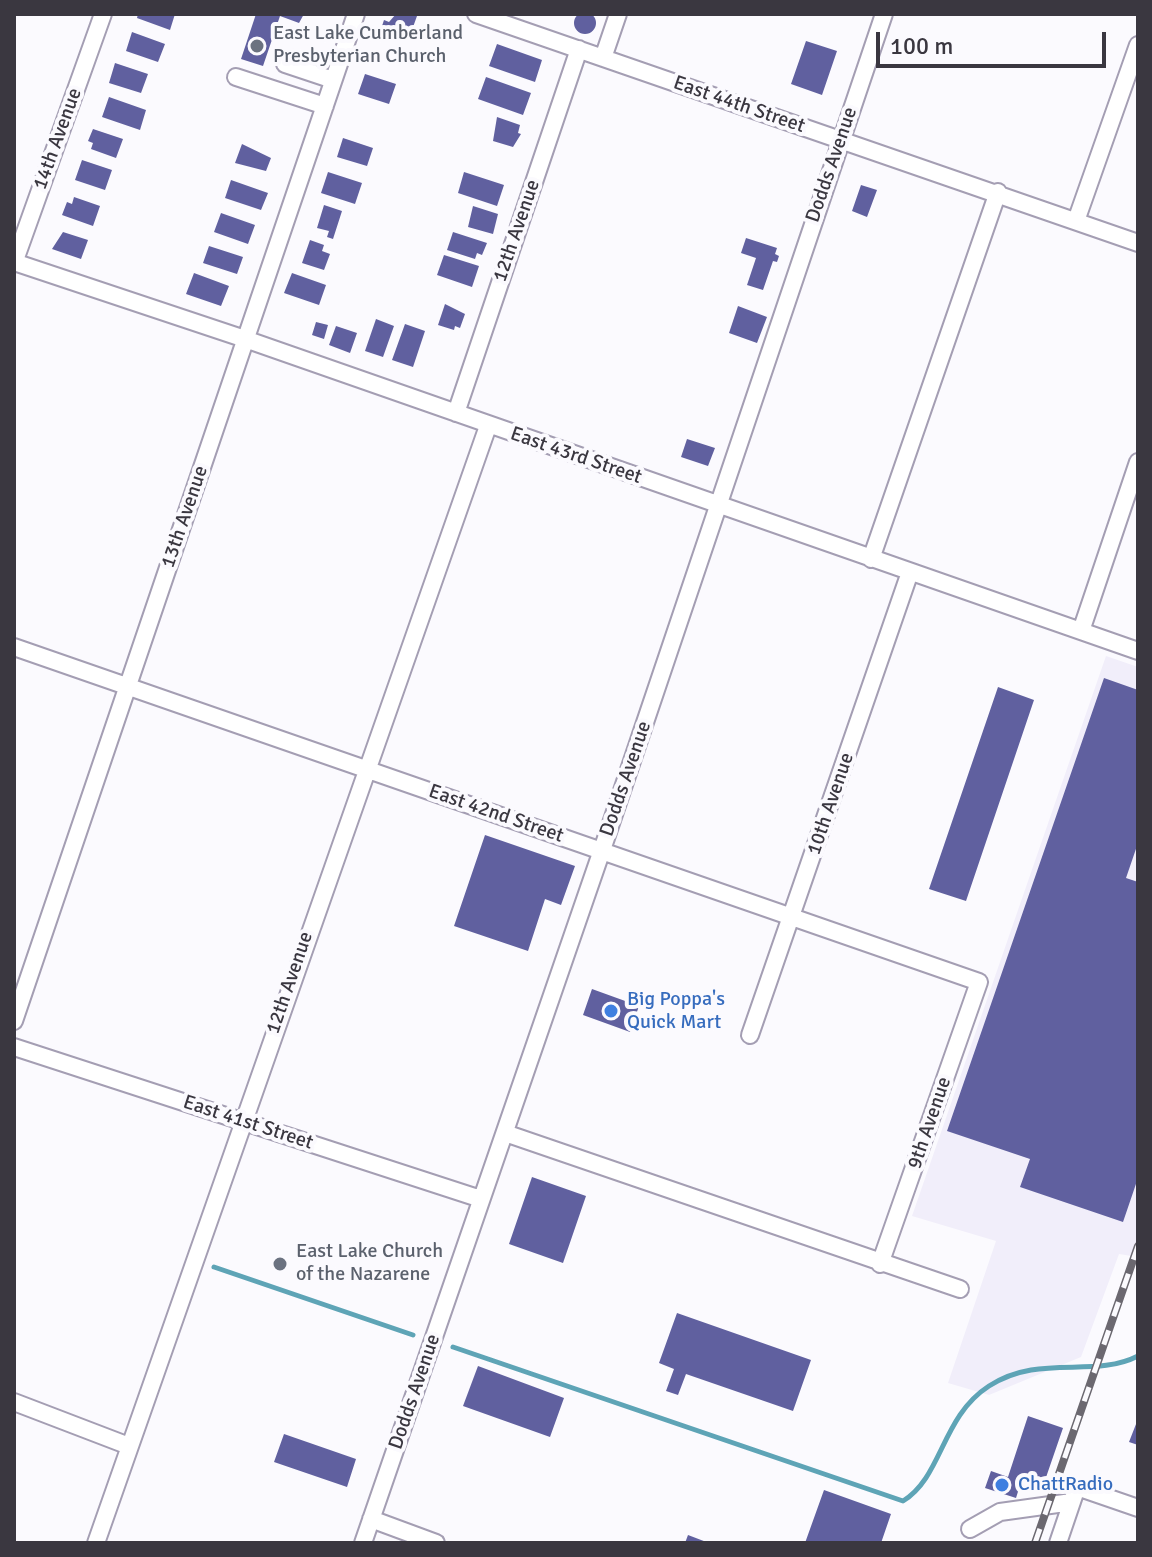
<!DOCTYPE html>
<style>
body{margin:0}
#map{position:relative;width:1152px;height:1557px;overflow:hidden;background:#fbfafe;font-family:Signika,sans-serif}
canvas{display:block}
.frame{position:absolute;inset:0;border:16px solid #3a3740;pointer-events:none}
.scale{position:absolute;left:876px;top:32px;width:230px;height:36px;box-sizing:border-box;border:4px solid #3a3740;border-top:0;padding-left:10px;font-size:24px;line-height:28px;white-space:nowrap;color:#3a3740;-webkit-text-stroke:6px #fbfafe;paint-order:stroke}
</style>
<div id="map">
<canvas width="1152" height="1557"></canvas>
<div class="frame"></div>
<div class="scale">100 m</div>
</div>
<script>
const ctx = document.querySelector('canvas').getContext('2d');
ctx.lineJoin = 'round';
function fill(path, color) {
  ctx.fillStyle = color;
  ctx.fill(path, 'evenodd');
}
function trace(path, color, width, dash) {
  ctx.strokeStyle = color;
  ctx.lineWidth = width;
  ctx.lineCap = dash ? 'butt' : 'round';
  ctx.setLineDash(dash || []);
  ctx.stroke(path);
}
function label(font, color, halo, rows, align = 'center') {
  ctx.font = font + ' Signika,sans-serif';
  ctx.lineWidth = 8;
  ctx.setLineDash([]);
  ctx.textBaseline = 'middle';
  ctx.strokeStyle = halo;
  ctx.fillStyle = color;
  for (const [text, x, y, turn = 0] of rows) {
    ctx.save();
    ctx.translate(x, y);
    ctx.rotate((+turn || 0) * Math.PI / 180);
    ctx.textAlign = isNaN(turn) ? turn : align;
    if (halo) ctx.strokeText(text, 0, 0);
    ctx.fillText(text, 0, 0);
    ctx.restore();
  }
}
const built = new Path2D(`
 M1106 656 1138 667V1257L1119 1254 1081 1357 989 1395 948 1383 996 1241 912 1216Z`);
const stream = new Path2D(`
 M214 1267 413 1335
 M453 1347 903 1501C943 1476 941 1417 989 1386 1040 1353 1093 1379 1138 1356`);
const building = new Path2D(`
 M574 23a11 11 0 1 1 22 0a11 11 0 1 1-22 0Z
 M138 14H175L170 30 137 18Z
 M256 14H304L299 23 280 16 263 66 241 59Z
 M396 14 417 16 408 41 380 32 384 20 389 22Z
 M132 32 165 44 158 62 126 51Z
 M806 41 837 51 822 95 791 84Z
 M497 44 542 60 535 82 489 66Z
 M115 63 148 74 141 93 109 83Z
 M365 74 396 84 389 104 358 94Z
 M486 77 531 93 523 115 478 99Z
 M109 97 146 110 140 130 102 117Z
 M497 117 520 125 518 133 521 134 513 147 493 141Z
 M93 129 123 139 116 158 91 149 93 143 88 141Z
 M343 138 373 148 367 166 337 157Z
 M242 144 271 158 266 171 235 163Z
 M82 160 112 170 105 190 75 180Z
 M328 172 362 183 355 204 321 193Z
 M464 172 504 185 497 206 458 193Z
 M231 180 268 193 261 210 225 198Z
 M861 185 877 190 867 217 852 211Z
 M74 197 100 206 93 226 62 215 67 202 72 204Z
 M324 205 342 211 333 239 327 237 329 231 317 228Z
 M473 206 498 214 493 234 468 227Z
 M221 213 255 225 248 244 214 232Z
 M63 232 88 240 81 259 52 249Z
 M453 232 487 243 482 255 477 253 475 259 447 250Z
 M746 238 777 248 775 254 779 256 777 262 773 261 763 290 747 285 756 258 741 253Z
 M310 240 324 245 322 251 330 254 324 270 302 263Z
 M209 246 243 257 237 274 203 263Z
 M444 255 479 266 472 287 437 275Z
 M194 273 229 286 221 306 186 294Z
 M292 273 326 285 319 305 284 293Z
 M445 304 465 314 460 328 455 326 454 330 438 325Z
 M738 306 767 317 757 343 729 333Z
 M376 319 394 326 383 357 365 351Z
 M316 322 328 325 324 339 312 335Z
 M405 324 425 331 413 367 392 360Z
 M336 326 357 333 350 353 329 345Z
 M687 439 715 448 708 466 681 457Z
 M1104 678 1138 690V843L1126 878 1138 882V1178L1123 1222 1020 1187 1030 1159 947 1131Z
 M998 687 1034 700 966 901 929 889Z
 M485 835 575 866 561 905 545 899 528 951 454 926Z
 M592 989 639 1006 630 1032 583 1015Z
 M532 1177 586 1196 563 1263 509 1244Z
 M677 1313 811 1360 793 1411 686 1374 678 1395 666 1391 674 1369 659 1363Z
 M478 1366 564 1398 550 1437 463 1406Z
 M1028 1416 1063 1428 1042 1489 1021 1482 1016 1498 985 1488 991 1471 1008 1477Z
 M1138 1419V1445L1129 1442Z
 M284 1434 356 1459 347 1487 274 1462Z
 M824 1490 891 1514 881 1543H805Z
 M688 1535 709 1543H685Z`);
const minor = new Path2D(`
 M476 14 1138 243
 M603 58 618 14
 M285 64 333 80
 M236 77 325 106
 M1076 221 1138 45
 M14 262 245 339 1138 651
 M14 263 103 14
 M456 413 579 49
 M871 559 998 192
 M1081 631 1138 462
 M14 647 979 982 880 1264
 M14 1021 356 14
 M750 1035 910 572
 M14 1047 481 1199
 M505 1133 960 1289
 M14 1402 129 1446
 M371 1519 436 1543
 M970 1529 1000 1512 1072 1502
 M96 1543 488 426
 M363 1543 602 850 884 14
 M1058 1543 1077 1487 1138 1508`);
const rail = new Path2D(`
 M1035 1543 1138 1246`);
const markers = [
 [257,46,8,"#6b7280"],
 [611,1011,8,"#3f7fe0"],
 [280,1264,8,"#6b7280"],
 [1002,1485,8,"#3f7fe0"]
];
const worshipNames = [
 ["East Lake Cumberland",273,34],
 ["Presbyterian Church",273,57],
 ["East Lake Church",296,1252],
 ["of the Nazarene",296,1275]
];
const streetNames = [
 ["East 44th Street",739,105,19],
 ["14th Avenue",58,139,-70],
 ["Dodds Avenue",832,165,-71],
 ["12th Avenue",517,231,-71],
 ["East 43rd Street",576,456,19],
 ["13th Avenue",185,517,-71],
 ["Dodds Avenue",626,779,-71],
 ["10th Avenue",831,804,-71],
 ["East 42nd Street",496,814,19],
 ["12th Avenue",290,983,-71],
 ["East 41st Street",248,1123,18],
 ["9th Avenue",930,1123,-71],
 ["Dodds Avenue",415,1392,-71]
];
const shopNames = [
 ["Big Poppa's",627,1000],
 ["Quick Mart",627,1023],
 ["ChattRadio",1018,1485]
];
fill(built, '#f1eefa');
trace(stream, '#5ea4b6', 5);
fill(building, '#60609f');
trace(minor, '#a49eb3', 20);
trace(minor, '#fff', 16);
trace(rail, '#6b6870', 8);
trace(rail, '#fbfafe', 5, [15]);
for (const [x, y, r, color] of markers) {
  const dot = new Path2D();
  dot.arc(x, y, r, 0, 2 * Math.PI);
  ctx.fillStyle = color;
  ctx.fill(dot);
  trace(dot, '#fbfafe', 3);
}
label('20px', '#5b616d', '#fbfafe', worshipNames, 'left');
label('20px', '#3a3740', '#fbfafe', streetNames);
label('20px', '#366cbe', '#fbfafe', shopNames, 'left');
</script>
